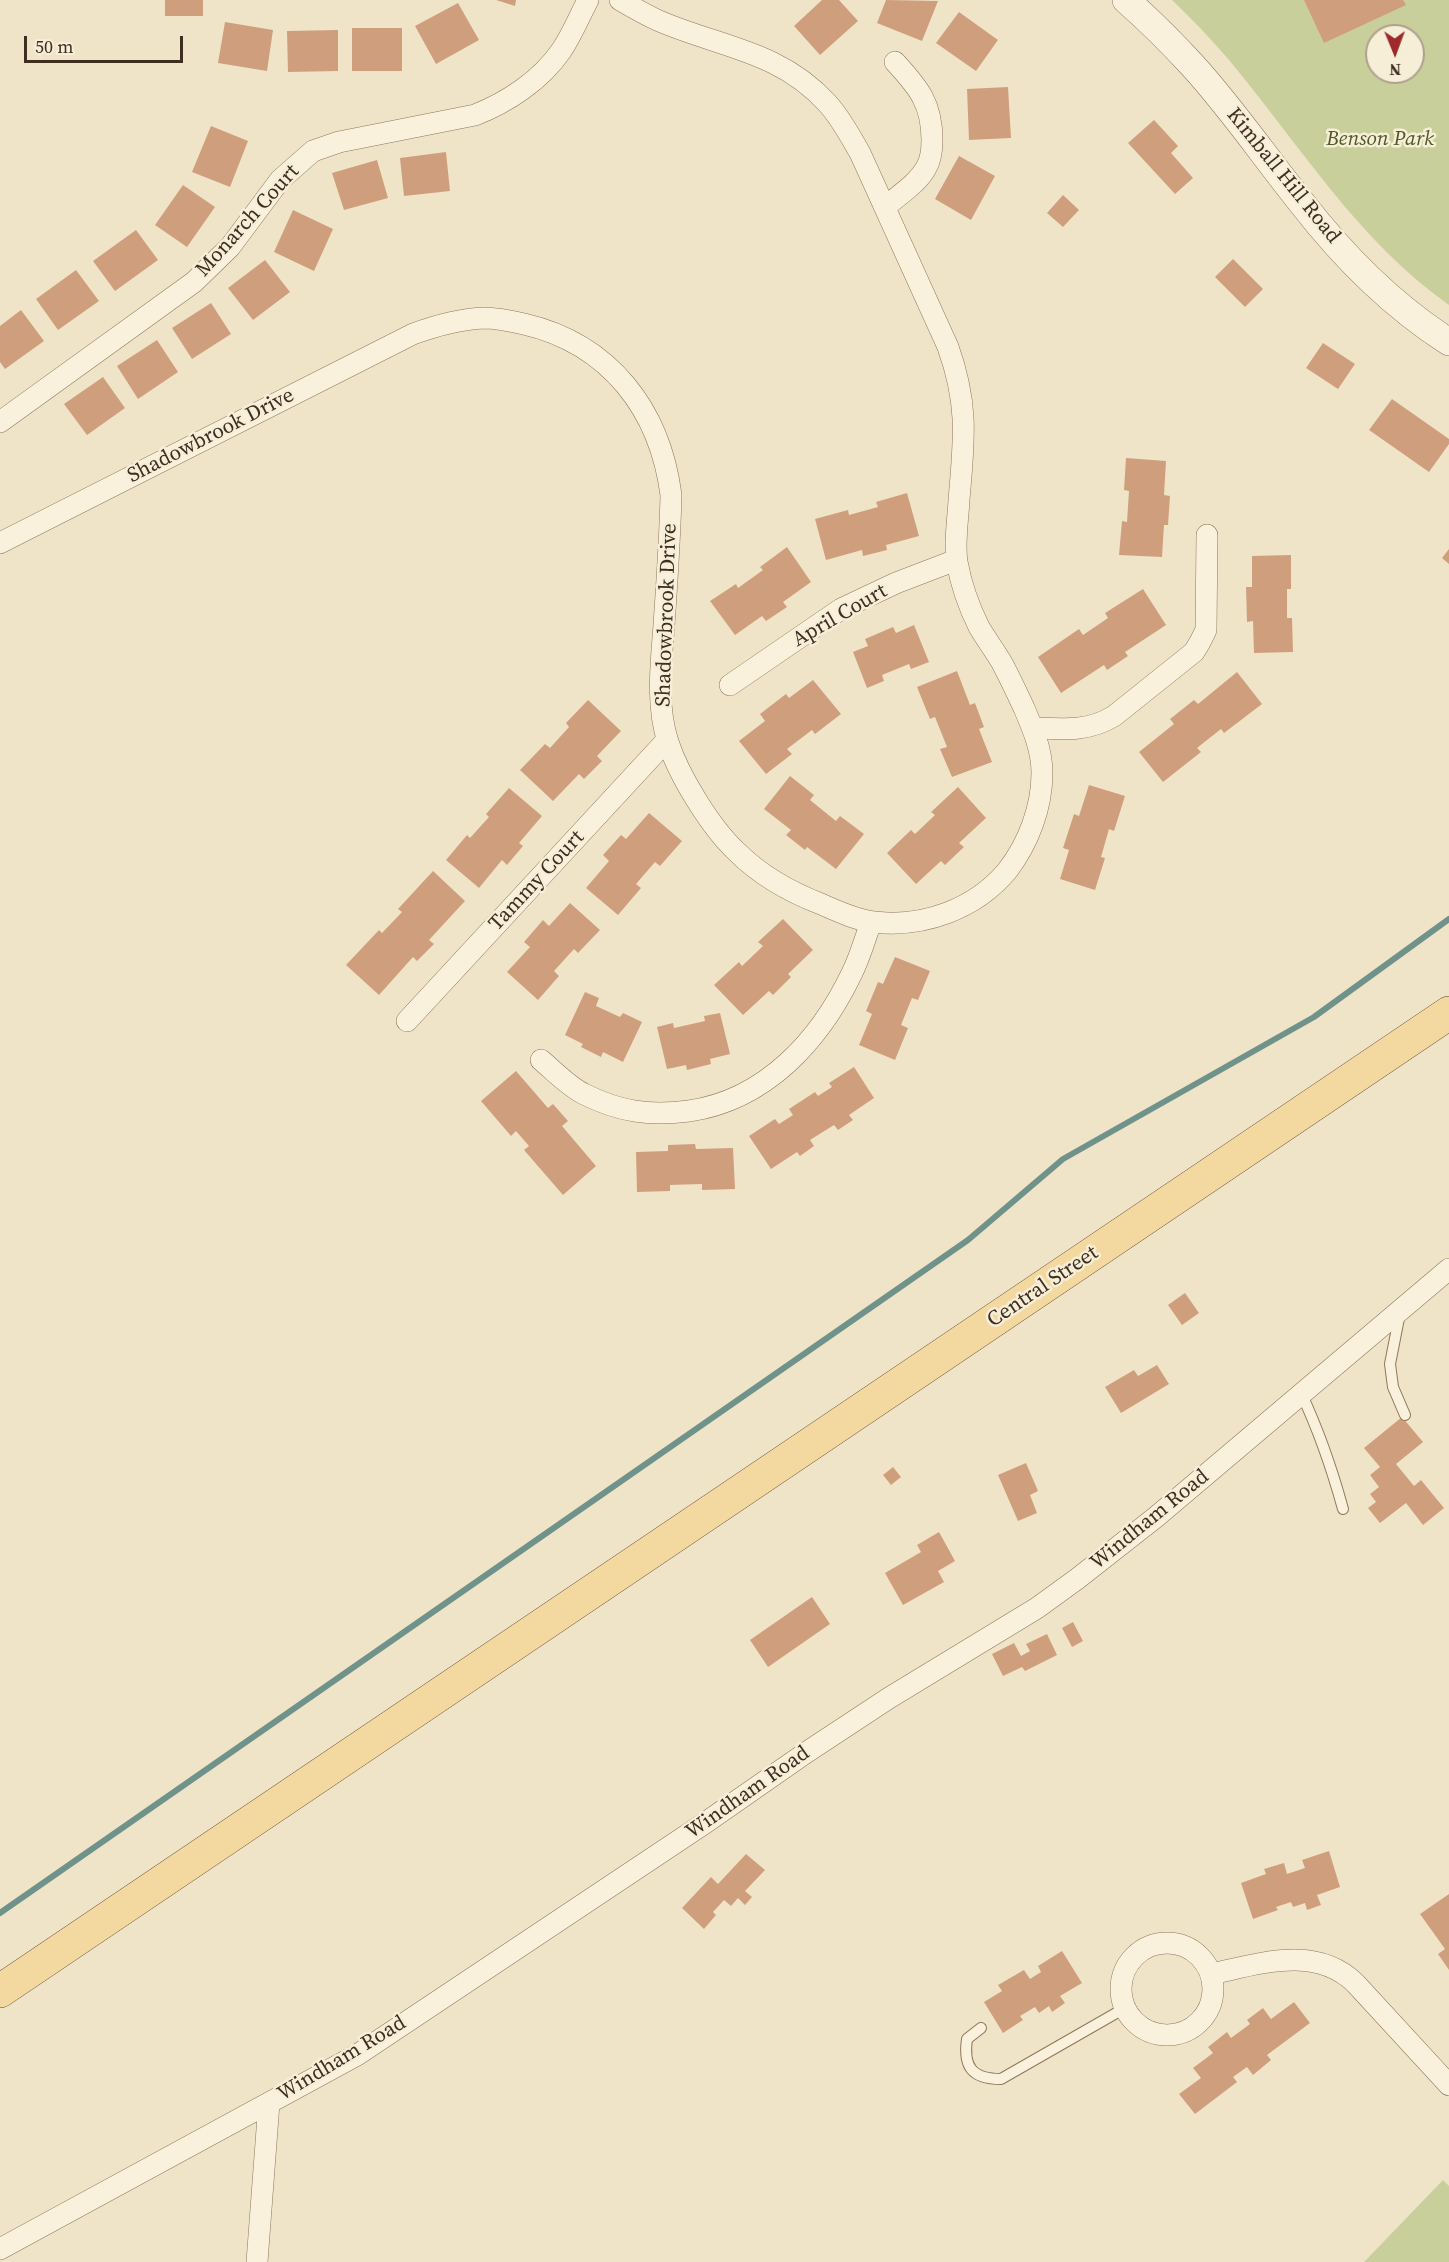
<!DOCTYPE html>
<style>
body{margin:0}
#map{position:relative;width:1449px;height:2262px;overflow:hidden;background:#f0e4c8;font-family:"Source Serif 4",serif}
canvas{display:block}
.north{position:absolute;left:1365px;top:24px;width:60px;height:60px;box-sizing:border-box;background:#f7eed8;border:2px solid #ada18e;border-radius:50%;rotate:179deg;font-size:16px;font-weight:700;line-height:24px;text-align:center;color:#3d2e20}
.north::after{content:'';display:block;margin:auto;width:21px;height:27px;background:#9e2a2b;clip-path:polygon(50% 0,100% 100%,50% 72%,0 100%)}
.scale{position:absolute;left:24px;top:36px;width:159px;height:27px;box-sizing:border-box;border:3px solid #3d2e20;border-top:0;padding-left:8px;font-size:18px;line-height:21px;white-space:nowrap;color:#3d2e20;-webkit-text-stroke:4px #f7eed8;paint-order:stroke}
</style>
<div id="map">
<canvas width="1449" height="2262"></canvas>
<div class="north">N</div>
<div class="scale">50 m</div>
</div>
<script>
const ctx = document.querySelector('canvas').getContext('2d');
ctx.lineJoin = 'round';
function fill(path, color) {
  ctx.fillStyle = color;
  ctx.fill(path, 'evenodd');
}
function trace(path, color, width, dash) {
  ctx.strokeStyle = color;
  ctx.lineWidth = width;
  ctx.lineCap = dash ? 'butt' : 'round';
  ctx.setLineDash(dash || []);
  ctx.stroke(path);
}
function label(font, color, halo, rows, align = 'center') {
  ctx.font = font + ' "Source Serif 4",serif';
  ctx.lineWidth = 5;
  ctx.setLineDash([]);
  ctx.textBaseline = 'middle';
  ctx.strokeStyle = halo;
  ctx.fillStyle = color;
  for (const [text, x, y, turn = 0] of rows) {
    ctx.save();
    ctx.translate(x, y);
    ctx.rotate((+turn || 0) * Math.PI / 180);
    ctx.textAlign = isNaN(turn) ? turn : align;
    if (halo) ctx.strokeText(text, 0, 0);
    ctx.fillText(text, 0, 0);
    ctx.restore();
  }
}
const green = new Path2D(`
 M1172 0H1449V305C1358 241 1299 144 1229 60 1211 39 1192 19 1172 0ZM1377 36H1413V72H1377Z
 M1443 2180 1449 2186V2262H1364Z`);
const stream = new Path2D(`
 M0 1913 968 1240 1063 1159 1314 1017 1449 919`);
const building = new Path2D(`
 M165 0H203V16H165Z
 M496 0H516L515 6Z
 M822 0H839L858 21 820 55 794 26Z
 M886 0 938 1 922 41 877 23Z
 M1304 0H1403L1406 5 1324 43Z
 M458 3 479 40 436 64 415 26Z
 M959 12 998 40 976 71 936 43Z
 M225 22 273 30 267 71 218 63Z
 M352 28H402V71H352Z
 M338 30V71L288 72 287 31Z
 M1008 87 1011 138 969 140 967 89Z
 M1154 120 1178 146 1171 153 1193 178 1175 194 1128 143Z
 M211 126 248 141 230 187 192 172Z
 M446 152 450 191 404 196 400 158Z
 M959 156 995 176 971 220 935 199Z
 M377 160 388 198 344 210 332 173Z
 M183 185 215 207 187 247 155 225Z
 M1063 195 1079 210 1063 227 1047 213Z
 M293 210 333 229 314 271 274 252Z
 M136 230 158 260 115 291 93 261Z
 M1233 259 1263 289 1245 307 1215 277Z
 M265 260 290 292 253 320 228 288Z
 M76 270 99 301 58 330 36 299Z
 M211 303 231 334 192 359 172 328Z
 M21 310 44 341 5 369 0 362V326Z
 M157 340 178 372 138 399 117 366Z
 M1323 343 1355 364 1338 389 1306 368Z
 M103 377 125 408 87 435 64 404Z
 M1392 399 1449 439V444L1429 472 1369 430Z
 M1126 458 1166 461 1164 495 1170 496 1168 525H1164L1162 557 1119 555 1122 521 1127 522 1129 491 1124 490Z
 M907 493 919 536 886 545 887 550 863 556 862 550 826 560 815 519 848 510 849 515 878 507 876 502Z
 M787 547 811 582 783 602 787 607 766 621 762 616 735 635 710 601 736 584 738 588 763 570 760 567Z
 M1449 549V564L1442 558Z
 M1291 555V589H1287V618H1292L1293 652 1254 653 1253 621 1247 622 1246 587H1252V556Z
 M1143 589 1166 625 1125 652 1128 656 1107 670 1104 665 1061 693 1038 657 1079 629 1083 635 1108 618 1105 613Z
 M914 625 929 662 911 669 909 664 882 675 884 681 867 688 853 652 868 646 865 639 893 627 896 633Z
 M957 671 970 705 975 703 984 727 979 729 992 762 952 777 940 749 947 747 935 717 930 719 917 687Z
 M1237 672 1262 704 1224 733 1221 729 1197 748 1201 752 1163 782 1139 752 1174 724 1170 719 1194 700 1198 704Z
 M813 680 841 714 815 734 812 730 787 749 792 754 766 774 739 741 765 721 760 714 786 694 789 698Z
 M588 700 621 731 597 756 602 761 584 779 579 774 553 801 520 770 545 744 550 748 569 727 566 723Z
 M790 776 814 795 810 800 836 821 840 816 864 834 836 869 807 847 805 850 786 835 791 830 764 809Z
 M1089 785 1125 796 1114 831 1109 829 1101 857 1105 858 1095 890 1060 879 1069 850 1063 848 1074 814 1079 816Z
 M958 787 986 818 959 843 964 847 945 865 941 861 916 884 887 853 911 830 915 834 935 815 931 812Z
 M509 788 542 816 519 843 523 846 507 865 502 860 479 888 446 860 467 835 470 838 489 817 486 814Z
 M649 813 682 841 660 866 655 862 636 884 641 888 618 915 586 888 609 861 603 855 621 835 626 839Z
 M433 871 465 901 429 940 434 944 417 961 413 957 379 995 346 965 379 930 382 933 402 912 398 909Z
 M570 903 600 930 578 953 574 949 554 971 559 976 538 1000 507 972 530 947 524 942 543 920 549 926Z
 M783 919 813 950 788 974 791 977 773 995 769 991 743 1015 714 985 739 962 742 966 763 946 758 942Z
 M895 957 930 971 918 1000 912 998 901 1025 908 1028 895 1060 859 1045 872 1014 866 1011 878 982 883 984Z
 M585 992 599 998 596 1006 620 1017 623 1013 642 1022 623 1062 603 1052 601 1057 581 1047 583 1044 565 1035Z
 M720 1013 730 1054 710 1059 711 1064 687 1070 686 1065 667 1069 657 1027 673 1023 674 1028 705 1021 704 1016Z
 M854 1067 874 1098 849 1115 853 1120 838 1130 834 1125 810 1140 814 1146 800 1156 797 1152 771 1169 749 1136 775 1119 779 1124 793 1115 789 1109 815 1092 818 1096 832 1087 829 1083Z
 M516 1071 548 1108 553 1104 568 1121 562 1126 596 1166 563 1195 524 1150 529 1146 516 1131 511 1136 481 1101Z
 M695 1144 696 1149 733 1148 735 1189 702 1190V1184L670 1185V1191L637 1192 636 1152 668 1151V1145Z
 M1185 1293 1199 1313 1182 1325 1168 1305Z
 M1157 1365 1169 1384 1121 1413 1105 1387 1134 1370 1138 1376Z
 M1402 1417 1423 1442 1396 1464 1414 1486 1421 1480 1444 1508 1423 1525 1406 1503 1380 1523 1368 1508 1376 1502 1370 1494 1379 1487 1370 1475 1380 1467 1364 1448Z
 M1026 1463 1038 1491 1030 1495 1037 1513 1018 1521 998 1475Z
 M893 1467 901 1477 891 1485 883 1475Z
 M939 1532 955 1561 938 1571 944 1582 903 1605 885 1573 921 1552 917 1545Z
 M812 1597 830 1624 768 1667 750 1640Z
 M1073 1622 1083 1641 1072 1647 1062 1628Z
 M1047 1634 1057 1655 1025 1671 1022 1667 1003 1676 992 1654 1014 1643 1021 1656 1030 1651 1026 1644Z
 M1329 1851 1340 1887 1317 1895 1321 1905 1307 1910 1305 1903 1293 1907 1291 1902 1276 1907 1278 1910 1253 1919 1241 1883 1266 1874 1264 1869 1284 1863 1287 1874 1305 1868 1302 1860Z
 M746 1854 765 1870 745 1891 752 1897 745 1905 738 1898 731 1906 724 1900 713 1912 716 1915 704 1929 682 1908 711 1877 718 1884Z
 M1449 1894V1970L1438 1954 1445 1949 1420 1914Z
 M1062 1951 1082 1983 1060 1996 1065 2003 1052 2012 1049 2006 1039 2013 1035 2007 1020 2016 1023 2020 1003 2033 984 2002 1002 1991 998 1985 1024 1970 1030 1979 1041 1972 1038 1966Z
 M1294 2002 1310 2023 1267 2055 1271 2060 1253 2075 1247 2067 1233 2077 1237 2082 1195 2114 1179 2094 1201 2078 1193 2068 1213 2053 1208 2047 1227 2032 1231 2038 1250 2024 1247 2020 1263 2008 1271 2019Z`);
const service = new Path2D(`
 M1400 1313 1390 1364 1393 1387 1405 1415
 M1301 1393C1319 1431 1332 1469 1343 1509
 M981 2028 967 2039C963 2067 972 2079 1001 2079L1125 2008`);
const minor = new Path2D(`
 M885 207C899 195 917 184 926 168 931 160 932 149 932 140 932 104 919 88 895 62
 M0 422 194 282 230 247 280 180 313 151 339 142 475 115C508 102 541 80 561 51 572 35 579 17 588 0
 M0 543 413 334C435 326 459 319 484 318 497 318 511 321 524 324 610 344 660 410 671 495 670 539 667 582 664 625 661 664 656 705 668 742 679 776 711 828 737 852 761 876 790 892 821 904 837 911 856 920 874 922 923 928 975 909 1007 871 1028 844 1042 808 1042 773 1042 750 1033 729 1024 708 1017 693 1010 678 1002 663 995 651 986 639 979 627 969 607 961 584 957 562 954 543 958 520 959 500 964 440 969 406 948 347L860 153C850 136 841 118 827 103 779 50 718 47 657 20 644 14 632 7 620 0
 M730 685 841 609 896 583 956 560
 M1033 728C1062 729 1088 732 1114 716L1194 652 1200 642 1206 630 1207 535
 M407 1021 667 740
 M541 1060C554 1071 568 1086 584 1094 620 1112 649 1116 689 1111 766 1100 820 1040 852 973 860 957 865 939 871 922
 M1121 1989a46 46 0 1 1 92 0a46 46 0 1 1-92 0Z
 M1211 1974C1259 1964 1316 1944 1356 1984L1449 2085
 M0 2249 357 2055 705 1823 807 1752 889 1698 1037 1608 1077 1579 1156 1517 1449 1269
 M257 2262 269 2103`);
const tertiary = new Path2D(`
 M1126 0C1150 21 1172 43 1194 67 1232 109 1265 157 1301 202 1342 255 1393 306 1449 342`);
const primary = new Path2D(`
 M0 1991 1449 1013`);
const parkNames = [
 ["Benson Park",1380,140]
];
const streetNames = [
 ["Kimball Hill Road",1283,176,51],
 ["Monarch Court",248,221,-48],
 ["Shadowbrook Drive",211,436,-27],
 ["Shadowbrook Drive",667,615,-88],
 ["April Court",840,616,-30],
 ["Tammy Court",537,881,-47],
 ["Central Street",1043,1287,-34],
 ["Windham Road",1150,1520,-39],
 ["Windham Road",748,1793,-35],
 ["Windham Road",342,2059,-31]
];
fill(green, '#c9cf9b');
trace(stream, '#6f938a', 6);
fill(building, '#cf9f7d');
trace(service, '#8d765c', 12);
trace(minor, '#8d765c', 22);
trace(tertiary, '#8d765c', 28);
trace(primary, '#5b4430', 34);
trace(service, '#faf1dc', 10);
trace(minor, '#faf1dc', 21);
trace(tertiary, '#faf1dc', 27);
trace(primary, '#f3d9a0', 33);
label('italic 21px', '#4d5a26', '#f7eed8', parkNames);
label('21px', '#3d2e20', '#f7eed8', streetNames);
</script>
